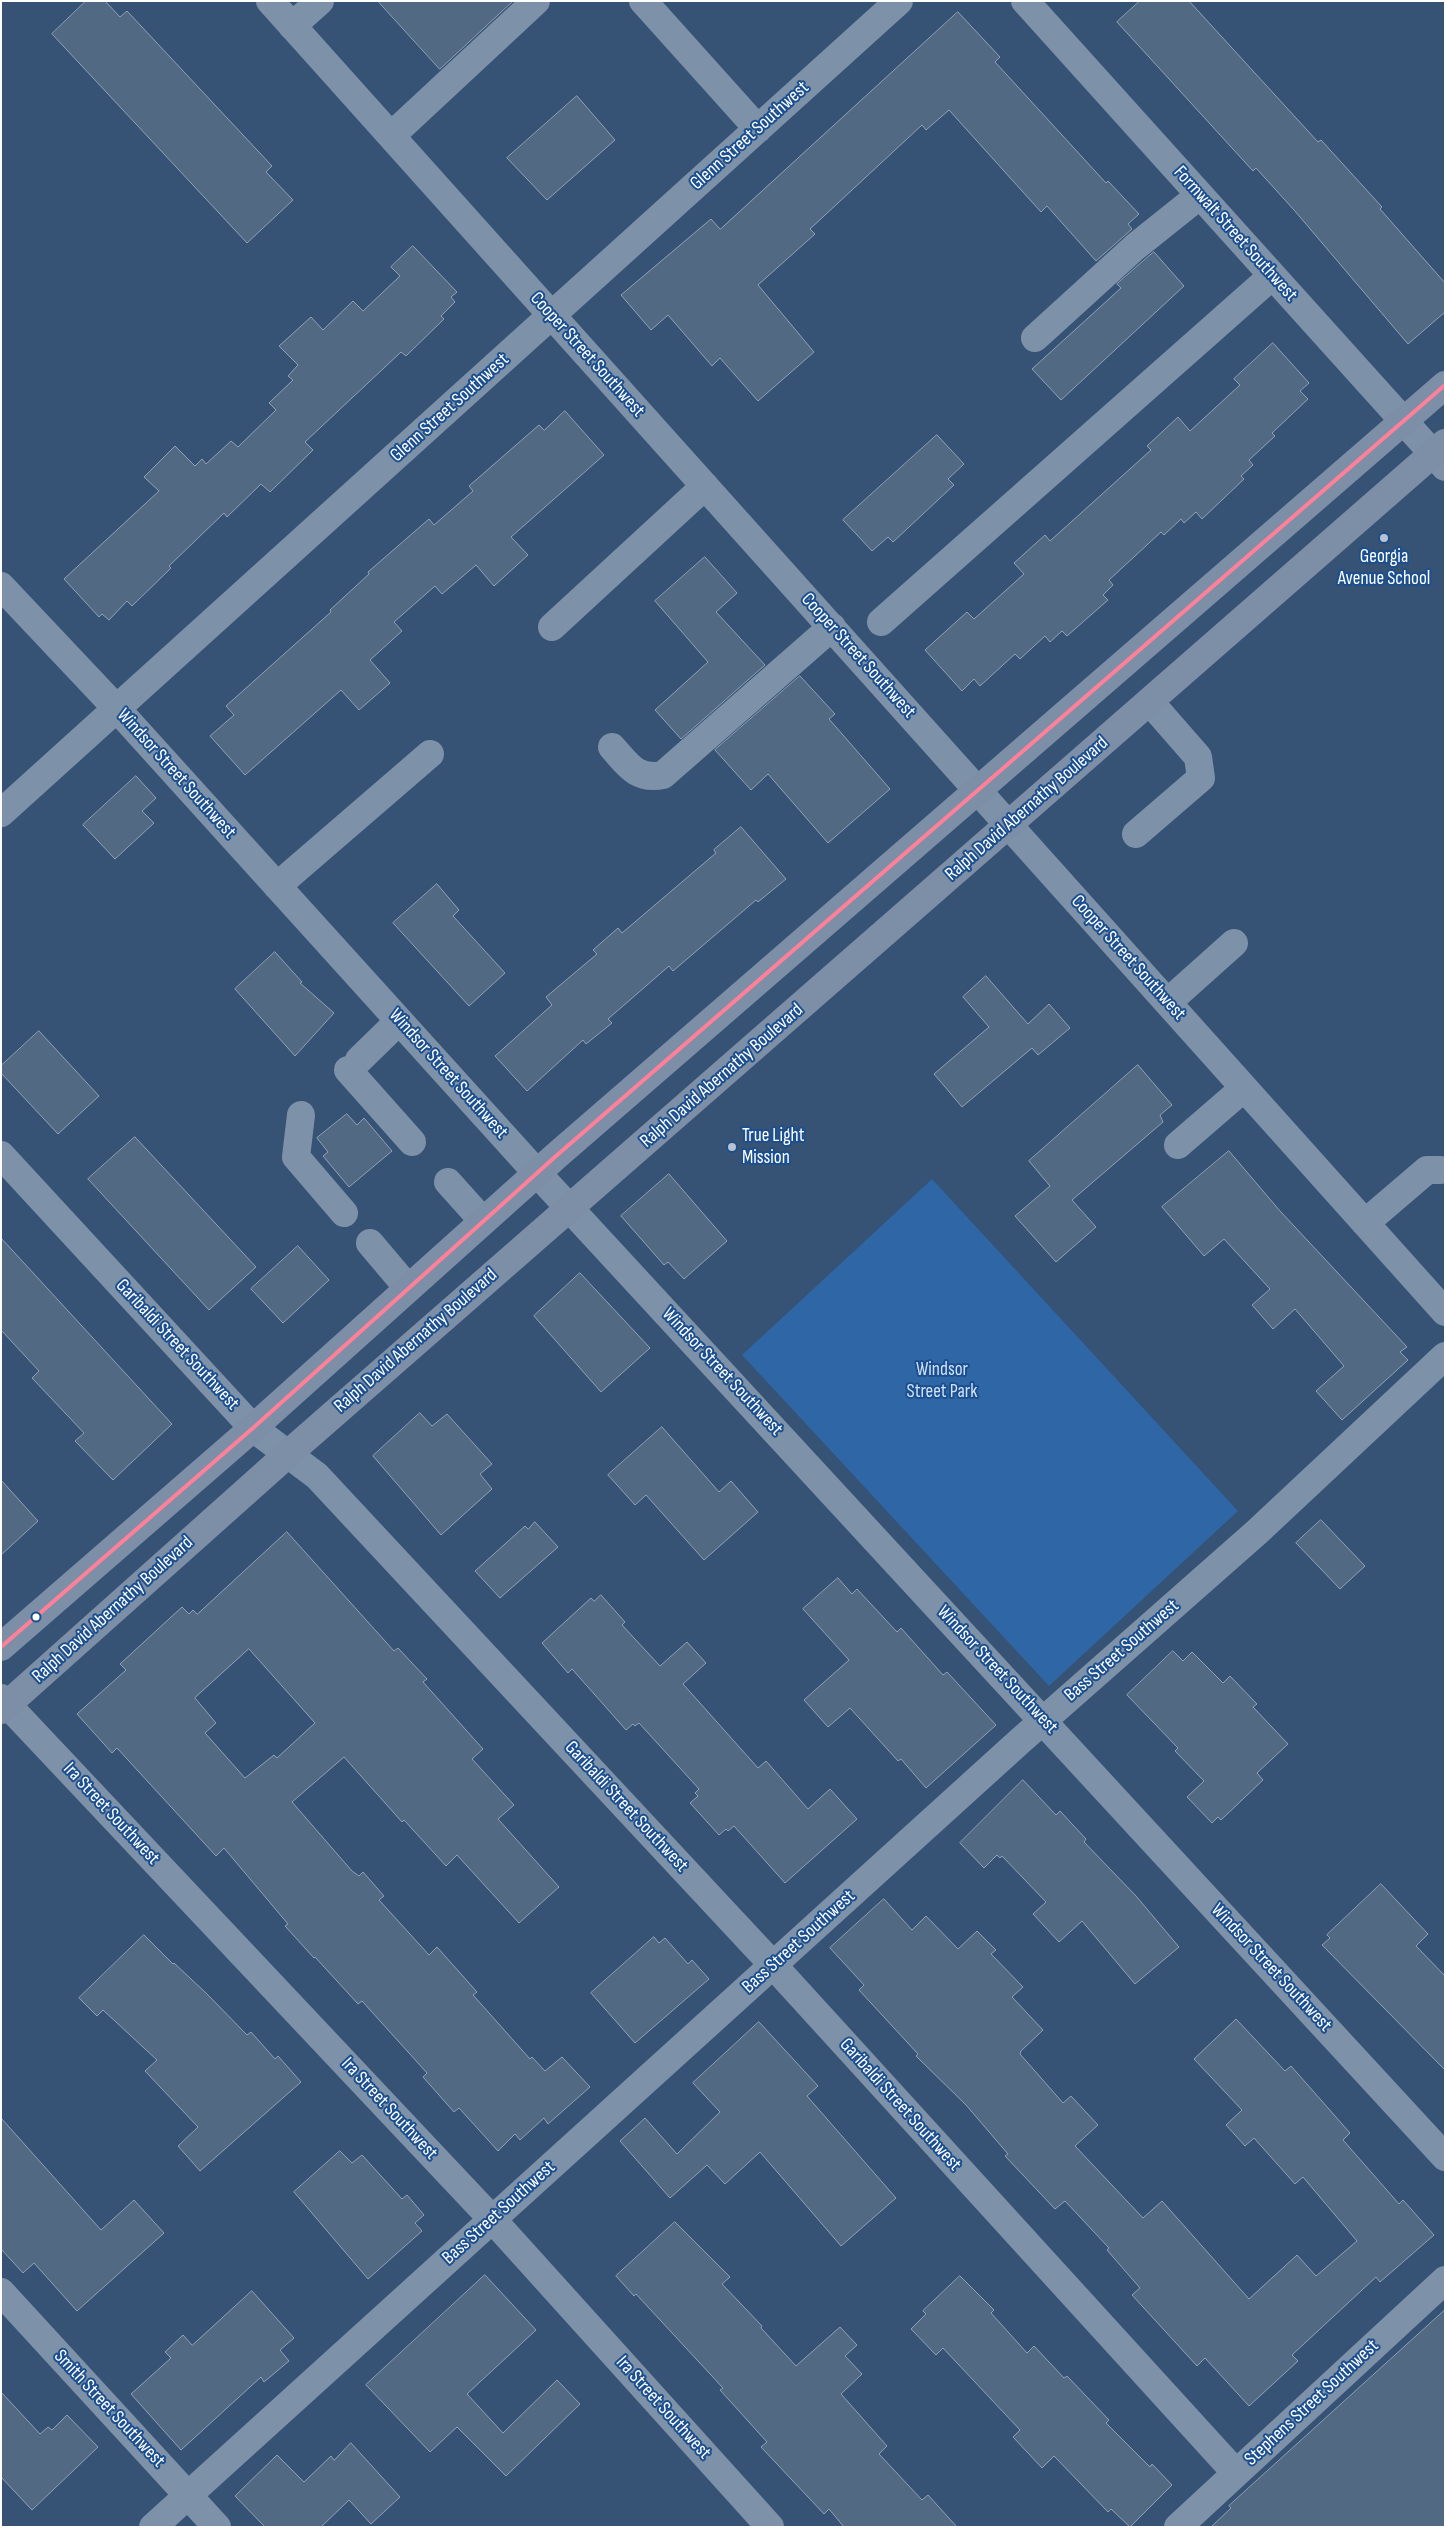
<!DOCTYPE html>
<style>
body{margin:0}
#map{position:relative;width:1446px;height:2528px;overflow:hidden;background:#365274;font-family:"Sofia Sans Condensed",sans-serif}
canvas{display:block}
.frame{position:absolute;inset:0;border:2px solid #fff;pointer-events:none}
</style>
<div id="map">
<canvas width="1446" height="2528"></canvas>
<div class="frame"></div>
</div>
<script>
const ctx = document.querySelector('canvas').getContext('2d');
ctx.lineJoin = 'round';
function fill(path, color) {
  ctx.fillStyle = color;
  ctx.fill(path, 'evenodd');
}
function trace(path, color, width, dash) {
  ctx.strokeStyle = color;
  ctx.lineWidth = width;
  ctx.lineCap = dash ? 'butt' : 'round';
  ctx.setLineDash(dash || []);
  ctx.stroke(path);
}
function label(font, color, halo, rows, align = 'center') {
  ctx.font = font + ' "Sofia Sans Condensed",sans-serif';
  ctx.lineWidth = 4;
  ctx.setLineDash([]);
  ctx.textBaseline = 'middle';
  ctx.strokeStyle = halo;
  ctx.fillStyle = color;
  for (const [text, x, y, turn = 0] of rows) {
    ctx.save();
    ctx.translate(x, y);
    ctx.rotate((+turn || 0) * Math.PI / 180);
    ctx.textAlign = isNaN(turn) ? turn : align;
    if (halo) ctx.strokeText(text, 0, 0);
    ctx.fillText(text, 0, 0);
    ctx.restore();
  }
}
const green = new Path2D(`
 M932 1179 1238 1511 1049 1686 742 1355Z`);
const building = new Path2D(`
 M86 1H105L120 17 127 11 272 166 266 172 293 200 247 243 52 34Z
 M378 1H513L440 69Z
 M1140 1H1189L1318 142 1321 140 1382 207 1380 209 1445 283V312L1408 344 1294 210 1256 168 1253 171 1117 22Z
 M958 12 1000 57 995 62 1106 183 1108 181 1139 214 1128 224 1132 229 1096 261 1047 206 1041 212 949 110 926 130 922 125 810 229 815 234 758 285 814 352 758 401 720 358 712 366 668 315 651 330 621 295 711 219 720 229Z
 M577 96 615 140 547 200 507 158Z
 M413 246 457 292 451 297 455 302 441 316 444 319 406 356 401 352 305 442 313 450 270 492 261 484 227 517 224 513 169 566 171 568 132 606 127 601 109 620 102 614 99 617 64 579 159 491 144 477 175 446 195 466 202 459 206 464 231 441 238 447 276 410 269 403 293 380 288 376 298 365 279 346 311 317 323 330 353 301 363 311 400 276 391 267Z
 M1154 252 1184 286 1061 400 1032 369 1121 288 1117 284Z
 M1273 343 1309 383 1300 391 1308 399 1272 433 1275 436 1249 460 1253 465 1241 476 1244 479 1202 519 1196 512 1184 523 1181 519 1164 535 1161 532 1109 580 1113 585 1103 595 1108 600 1067 636 1062 631 1050 642 1045 636 1020 659 1015 654 980 686 974 679 962 691 925 650 967 612 974 619 1024 574 1014 563 1045 535 1050 541 1151 450 1147 446 1178 417 1190 431 1240 385 1234 379Z
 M565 411 604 455 511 537 528 555 494 586 476 565 442 594 435 586 394 622 402 631 370 660 390 683 359 710 341 690 245 775 210 736 234 715 226 706 331 612 330 610 369 574 368 572 429 519 434 525 473 491 469 486 539 425 544 430Z
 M937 435 964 464 948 479 954 485 893 542 888 537 872 551 843 520Z
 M705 557 737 593 716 612 765 665 681 739 655 710 708 662 655 601Z
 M800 676 835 714 829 719 890 789 828 843 768 774 751 790 715 750Z
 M136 776 156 798 142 811 154 823 115 859 83 825Z
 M741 827 786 879 758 902 756 900 673 971 669 966 608 1019 612 1023 586 1044 583 1040 527 1091 495 1056 552 1005 546 997 597 954 593 950 618 928 622 933 716 853 714 850Z
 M437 884 459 910 453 916 505 973 469 1006 393 923Z
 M275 952 302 982 300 983 334 1013 295 1056 235 989Z
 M986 976 1028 1024 1049 1004 1070 1028 1038 1055 1032 1048 962 1107 934 1074 989 1027 963 997Z
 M39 1031 99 1096 58 1134 1 1073V1066Z
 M1138 1065 1172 1105 1160 1115 1163 1122 1072 1200 1096 1227 1056 1262 1015 1216 1050 1186 1029 1161Z
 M347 1114 357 1125 364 1118 392 1151 349 1187 323 1156 328 1152 317 1138Z
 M135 1137 256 1267 209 1310 88 1179Z
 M1229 1151 1280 1211 1407 1347 1400 1352 1408 1360 1342 1420 1316 1391 1344 1366 1295 1309 1273 1329 1252 1305 1270 1289 1224 1239 1204 1256 1162 1207Z
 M669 1174 727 1241 684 1279 668 1262 664 1265 621 1216Z
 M1 1238 172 1424 113 1480 75 1441 84 1433 32 1378 39 1371 1 1330Z
 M298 1246 329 1280 283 1323 251 1289Z
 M580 1273 650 1348 601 1392 534 1316Z
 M420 1413 432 1426 447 1414 492 1464 480 1474 492 1489 441 1535 373 1456Z
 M662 1427 719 1492 731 1481 758 1512 704 1560 646 1495 635 1505 608 1475Z
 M1 1480 38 1521 1 1555Z
 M1321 1520 1365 1566 1340 1589 1296 1543Z
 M535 1522 558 1547 500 1598 475 1571 525 1526 528 1529Z
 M287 1532 394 1651 398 1648 427 1679 423 1682 483 1749 472 1759 514 1805 498 1819 559 1887 519 1923 457 1855 446 1866 404 1820 402 1822 344 1757 292 1802 352 1871 359 1876 363 1872 384 1896 379 1900 429 1955 437 1947 477 1992 473 1995 530 2059 532 2057 545 2071 562 2057 590 2087 548 2124 544 2118 520 2140 515 2134 498 2151 459 2108 454 2112 423 2077 427 2073 362 2001 358 2004 315 1957 314 1958 285 1926 288 1924 224 1848 216 1856 117 1748 112 1753 77 1714 126 1670 120 1664 182 1607 189 1614 193 1610 197 1614ZM249 1649 315 1723 277 1758 274 1755 245 1778 205 1733 216 1723 195 1698Z
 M838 1578 852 1594 857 1589 897 1632 901 1628 943 1675 947 1672 996 1725 926 1788 901 1759 898 1761 850 1708 828 1727 804 1700 849 1660 803 1609Z
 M601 1595 625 1622 622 1625 660 1666 687 1642 706 1663 683 1684 758 1768 766 1761 808 1809 830 1789 857 1819 785 1883 734 1826 728 1831 726 1829 719 1835 690 1803 698 1796 695 1793 699 1789 639 1723 635 1726 633 1724 626 1730 572 1669 568 1673 542 1643 591 1598 594 1601Z
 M1173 1651 1183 1661 1192 1652 1223 1683 1230 1676 1257 1704 1253 1707 1288 1744 1257 1773 1263 1780 1221 1820 1218 1817 1212 1823 1187 1797 1204 1781 1175 1751 1178 1748 1127 1695Z
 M1023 1780 1056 1815 1060 1811 1086 1839 1084 1842 1136 1896 1179 1947 1135 1984 1082 1921 1059 1942 1033 1914 1046 1902 1002 1856 1000 1858 997 1855 984 1868 960 1843Z
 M1381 1884 1428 1934 1416 1946 1445 1976V2070L1322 1945 1330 1938 1327 1935Z
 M884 1899 912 1930 926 1916 958 1949 977 1931 996 1950 991 1954 1023 1987 1012 1997 1043 2030 1021 2051 1020 2054 1063 2103 1071 2096 1098 2125 1075 2146 1143 2218 1162 2201 1249 2299 1297 2255 1316 2276 1357 2241 1303 2177 1295 2184 1254 2138 1245 2146 1226 2125 1242 2110 1194 2059 1236 2019 1285 2071 1291 2066 1350 2133 1343 2140 1399 2204 1403 2200 1434 2235 1380 2282 1376 2277 1292 2355 1298 2361 1249 2406 1205 2358 1197 2366 1132 2295 1140 2288 1107 2250 1109 2248 1065 2201 1055 2209 1005 2156 1008 2154 966 2105 916 2056 918 2054 859 1990 864 1985 830 1948Z
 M144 1935 173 1964 174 1963 207 1994 247 2035 251 2032 275 2059 278 2056 301 2082 200 2171 178 2146 198 2127 145 2071 157 2060 103 2010 97 2016 79 1998Z
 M654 1937 659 1943 665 1938 688 1964 692 1960 709 1979 635 2043 591 1993Z
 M759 2022 818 2086 807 2096 896 2198 841 2246 760 2152 725 2184 707 2165 670 2198 620 2141 645 2118 677 2154 720 2112 693 2083Z
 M1 2118 101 2230 134 2200 164 2233 77 2311 34 2263 23 2273 1 2249Z
 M340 2151 352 2163 362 2155 402 2199 407 2195 424 2215 415 2223 422 2231 368 2279 294 2192Z
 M675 2222 730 2277 722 2284 762 2326 761 2328 796 2366 840 2327 857 2345 845 2356 862 2374 841 2394 887 2446 879 2454 922 2500 928 2495 957 2527H844L829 2509 824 2514 761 2447 767 2442 720 2390 723 2388 636 2294 634 2296 616 2276Z
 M485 2275 536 2330 467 2394 503 2433 557 2380 580 2404 506 2476 457 2427 430 2452 366 2385Z
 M960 2276 994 2310 991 2313 1027 2353 1034 2346 1064 2378 1067 2376 1109 2420 1106 2423 1150 2467 1152 2464 1172 2485 1130 2527 1111 2509 1108 2512 1054 2456 1042 2468 1013 2437 1020 2430 943 2348 936 2355 911 2329 926 2314 923 2311Z
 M252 2291 294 2338 280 2350 289 2361 264 2382 261 2377 181 2450 131 2394 171 2358 165 2352 183 2335 192 2345Z
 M1445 2310V2527H1211L1231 2508 1229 2506Z
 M1 2392 40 2434 48 2427 52 2430 67 2415 98 2447 32 2510 1 2477Z
 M351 2443 400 2497 371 2524 349 2500 321 2527H265L235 2496 277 2455 304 2482 331 2456 334 2460Z`);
const minor = new Path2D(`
 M270 1 1445 1312
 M643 1 758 129
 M1025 1 1445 467
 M292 26 320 1
 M391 136 536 1
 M1035 338 1135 247 1200 195
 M1 586 117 709 537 1173 1445 2157
 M881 622 1272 276
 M552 627 705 486
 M612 747C628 765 636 780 663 775L832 627
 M1 813 899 1
 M1136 834 1201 778 1198 757 1150 702
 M277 886 430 754
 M1168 1002 1234 943
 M359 1060 399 1021
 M348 1070 412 1142
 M301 1115 296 1157 344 1213
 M1178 1145 1244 1088
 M1 1155 253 1428 317 1476 773 1965 1236 2473
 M448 1182 483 1221
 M1365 1223 1427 1170H1440
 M370 1243 408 1288
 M1 1698 492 2219 770 2527
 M1 2292 217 2527
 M153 2527 1020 1741 1257 1532 1445 1356
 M1178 2527 1445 2280`);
const major = new Path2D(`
 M1 1647 253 1428 556 1156 1445 385
 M1 1710 289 1453 1445 443`);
const bus1 = new Path2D(`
 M1 1647 253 1428 556 1156 1445 385`);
const markers = [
 [1384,538,5,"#b9c2ce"],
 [732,1147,5,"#b9c2ce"],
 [36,1617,4.5,"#fff"]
];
const streetNames = [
 ["Glenn Street Southwest",750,136,-42],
 ["Formwalt Street Southwest",1235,234,48],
 ["Cooper Street Southwest",587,355,48],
 ["Glenn Street Southwest",450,408,-42],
 ["Cooper Street Southwest",858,656,48],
 ["Windsor Street Southwest",176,774,48],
 ["Ralph David Abernathy Boulevard",1027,809,-41],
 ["Cooper Street Southwest",1128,958,48],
 ["Windsor Street Southwest",448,1074,48],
 ["Ralph David Abernathy Boulevard",722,1076,-41],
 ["Ralph David Abernathy Boulevard",416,1341,-41],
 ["Garibaldi Street Southwest",177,1345,47],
 ["Windsor Street Southwest",722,1372,47],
 ["Ralph David Abernathy Boulevard",113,1610,-42],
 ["Bass Street Southwest",1122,1651,-41],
 ["Windsor Street Southwest",997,1670,47],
 ["Garibaldi Street Southwest",626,1807,47],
 ["Ira Street Southwest",111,1814,47],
 ["Bass Street Southwest",799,1942,-42],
 ["Windsor Street Southwest",1271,1968,47],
 ["Garibaldi Street Southwest",900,2105,48],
 ["Ira Street Southwest",389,2109,47],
 ["Bass Street Southwest",499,2213,-42],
 ["Stephens Street Southwest",1312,2403,-43],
 ["Ira Street Southwest",663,2408,48],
 ["Smith Street Southwest",109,2409,47]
];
const poiNames = [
 ["Georgia",1384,557],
 ["Avenue School",1384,579],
 ["True Light",742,1136,"left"],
 ["Mission",742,1158,"left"]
];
const parkNames = [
 ["Windsor",942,1370],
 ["Street Park",942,1392]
];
fill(green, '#2f66a5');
fill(building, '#526984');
trace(building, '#92a2b6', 1);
trace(minor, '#7d92a8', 28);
trace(major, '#7d8ea7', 28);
trace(bus1, '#ff8098', 4);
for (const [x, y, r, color] of markers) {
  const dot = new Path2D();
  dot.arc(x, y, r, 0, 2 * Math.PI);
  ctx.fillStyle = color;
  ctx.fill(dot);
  trace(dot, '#1b4f8f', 2);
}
label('19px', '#fff', '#1b4f8f', streetNames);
label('19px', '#fff', '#1b4f8f', poiNames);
label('19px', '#cfe3fa', '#1b4f8f', parkNames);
</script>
